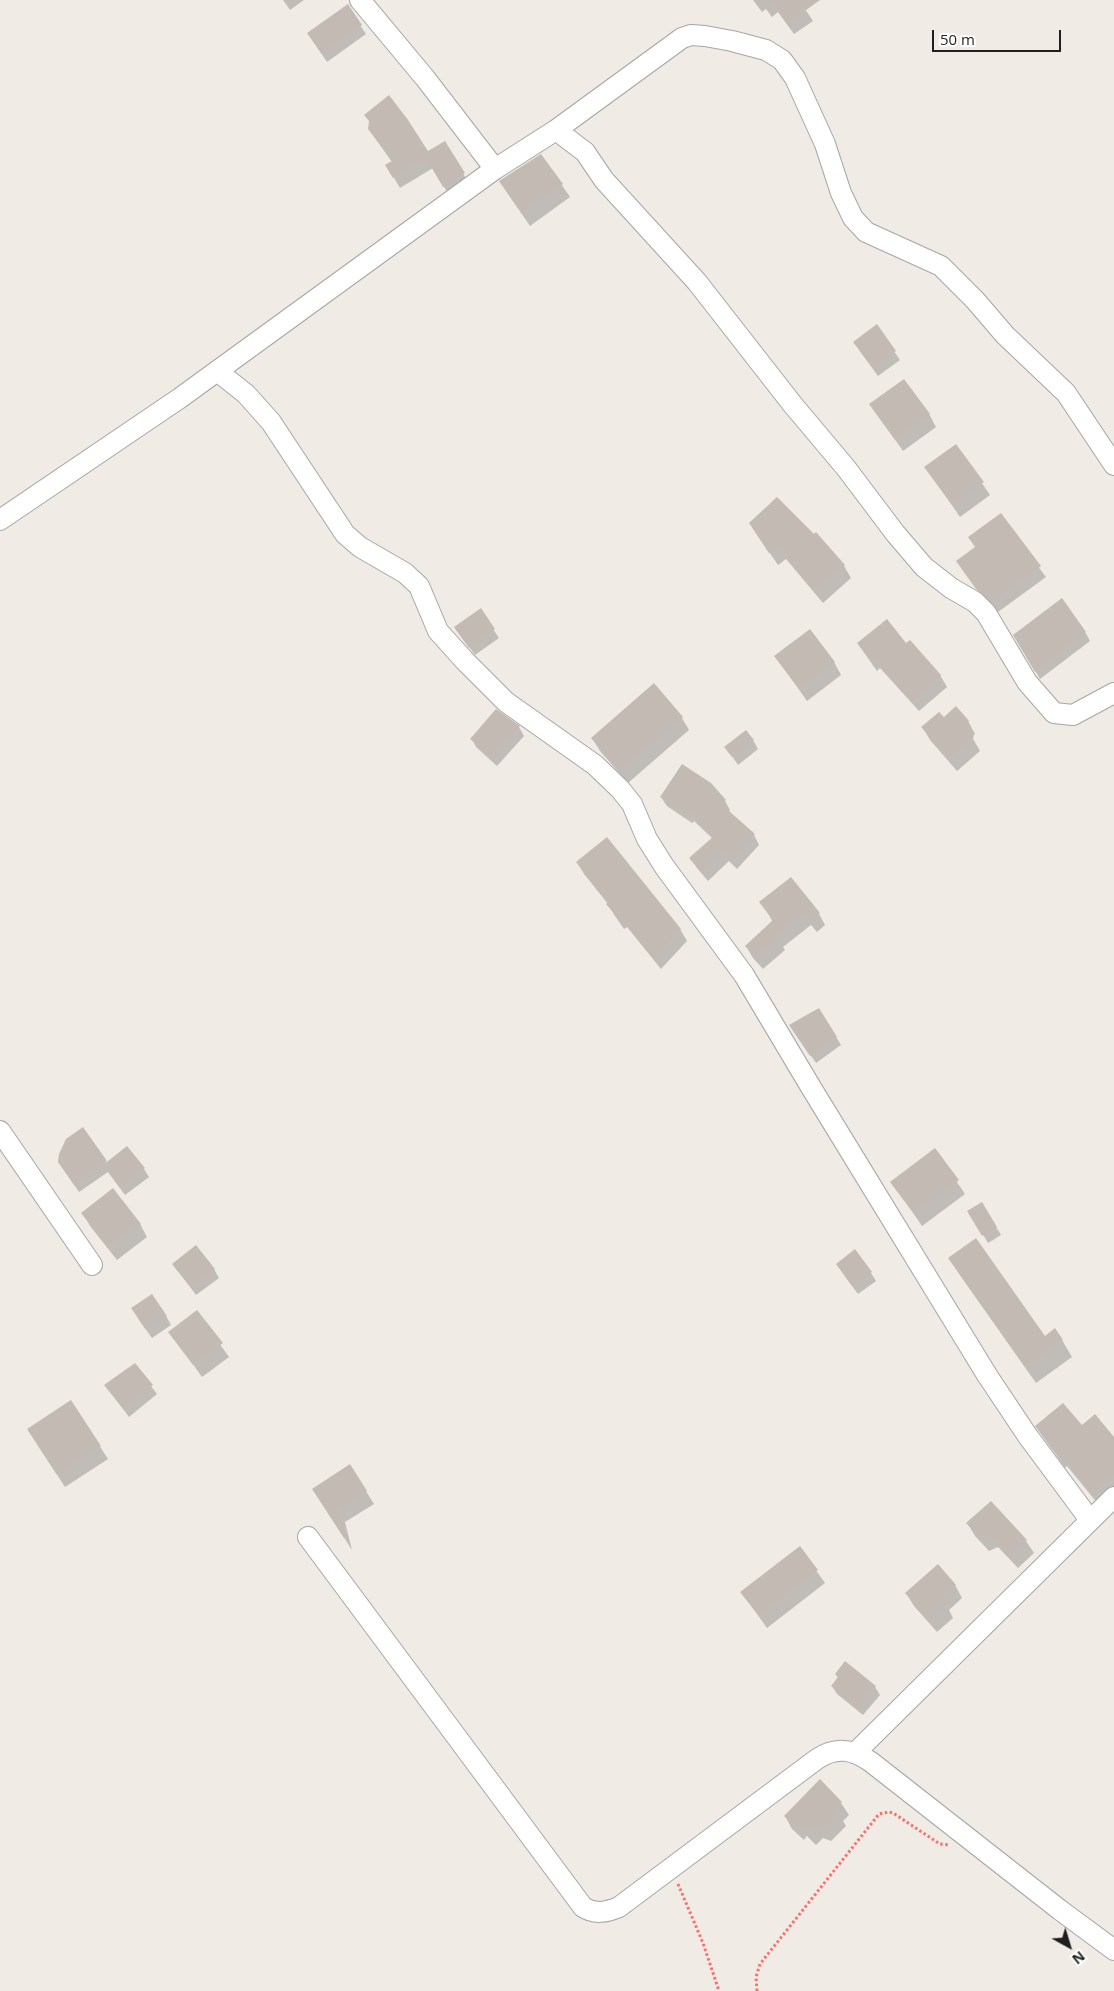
<!DOCTYPE html>
<style>
body{margin:0}
#map{position:relative;width:1114px;height:1991px;overflow:hidden;background:#f0ebe5;font-family:"Open Sans",sans-serif}
canvas{display:block}
.north{position:absolute;left:1044px;top:1921px;width:50px;height:50px;-webkit-text-stroke:4px #fff;paint-order:stroke;rotate:141deg;font-size:14px;font-weight:700;line-height:20px;text-align:center;color:#1f1f1f}
.north::after{content:'';display:block;margin:auto;width:18px;height:22px;background:#1f1f1f;clip-path:polygon(50% 0,100% 100%,50% 72%,0 100%)}
.scale{position:absolute;left:932px;top:30px;width:129px;height:22px;box-sizing:border-box;border:2px solid #1f1f1f;border-top:0;padding-left:6px;font-size:15px;line-height:18px;white-space:nowrap;color:#1f1f1f;-webkit-text-stroke:4px #fff;paint-order:stroke}
</style>
<div id="map">
<canvas width="1114" height="1991"></canvas>
<div class="north">N</div>
<div class="scale">50 m</div>
</div>
<script>
const ctx = document.querySelector('canvas').getContext('2d');
ctx.lineJoin = 'round';
function fill(path, color) {
  ctx.fillStyle = color;
  ctx.fill(path, 'evenodd');
}
function trace(path, color, width, dash) {
  ctx.strokeStyle = color;
  ctx.lineWidth = width;
  ctx.lineCap = dash ? 'butt' : 'round';
  ctx.setLineDash(dash || []);
  ctx.stroke(path);
}
const shadow = new Path2D(`
 M283 0H304L290 10Z
 M753 0H799L813 21 794 34 778 12 772 17 766 9 762 12Z
 M347 6 366 34 327 62 308 34Z
 M369 129 427 153 444 142 470 185 450 197 433 168 400 188 387 166 392 162Z
 M541 155 570 197 530 226 500 182Z
 M877 326 900 360 878 376 859 350Z
 M871 405 929 414 936 427 903 451Z
 M956 445 990 495 960 517 926 467Z
 M1000 515 1046 577 998 612 984 599 957 561 976 548Z
 M758 536 844 566 851 578 823 603 786 559 778 565Z
 M480 610 499 638 475 655 455 628Z
 M1085 632 1090 641 1040 679 1015 636Z
 M858 644 906 645 940 675 947 687 919 711 880 668 877 671Z
 M776 657 834 662 841 675 807 701Z
 M496 711 519 727 524 736 497 766 476 747 472 739Z
 M682 718 689 730 628 783 600 751 592 738Z
 M943 719 968 721 975 734 972 737 980 751 957 771 930 740 923 728Z
 M753 740 758 749 738 765 726 747Z
 M661 797 725 801 730 810 728 812 754 835 759 845 737 869 729 861 708 881 697 868 691 858 713 839 694 821 692 823 667 806Z
 M577 862 680 929 687 941 661 969 627 927 624 929 615 916 608 904 584 874Z
 M761 902 819 914 825 925 817 932 811 925 783 947 785 950 763 969 753 958 746 946 773 922Z
 M819 1009 841 1045 816 1063 795 1033Z
 M83 1129 107 1164 144 1169 149 1177 125 1195 108 1172 79 1192 64 1170Z
 M935 1150 965 1194 922 1226 892 1182Z
 M981 1203 1001 1235 988 1243 969 1211Z
 M83 1213 140 1224 147 1237 117 1260 90 1226Z
 M950 1258 1044 1338 1062 1340 1072 1357 1036 1383 960 1275Z
 M174 1265 214 1269 219 1278 196 1295Z
 M842 1272 871 1273 876 1281 858 1294Z
 M197 1312 229 1357 202 1377 170 1332Z
 M166 1316 171 1325 152 1338 137 1317Z
 M135 1365 157 1394 129 1417 106 1386Z
 M71 1402 108 1459 65 1487 36 1442Z
 M1037 1427H1081L1114 1439V1501L1103 1510 1067 1466 1065 1468Z
 M350 1466 374 1504 345 1522 352 1550 321 1502Z
 M991 1503 1026 1541 1034 1553 1018 1568 998 1547 989 1551 975 1536 968 1524Z
 M800 1548 825 1583 767 1628 742 1593Z
 M955 1585 962 1598 949 1610 953 1618 937 1632 914 1606 906 1593Z
 M836 1674 875 1687 880 1695 863 1715 837 1694 832 1686 838 1678Z
 M820 1781 841 1803 849 1815 843 1821 846 1826 831 1841 823 1838 816 1845 807 1836 804 1840 792 1829 785 1816Z`);
const building = new Path2D(`
 M770 0H820L787 24Z
 M348 4 362 25 322 54 307 33Z
 M389 95 408 120 428 151 445 141 465 173 443 187 426 158 393 178 385 165 392 161 368 129 369 121 364 115Z
 M541 154 563 184 522 214 499 181Z
 M877 324 896 351 873 368 853 342Z
 M904 379 930 414 895 440 869 404Z
 M956 444 984 482 952 505 924 467Z
 M777 497 814 534 816 532 845 565 815 591 778 547 769 553 749 523Z
 M1001 513 1041 566 992 602 976 589 956 561 975 547 968 537Z
 M1062 598 1086 632 1035 672 1013 635Z
 M481 608 495 629 469 648 454 627Z
 M887 619 906 643 910 640 941 675 912 701 873 658 870 660 857 643Z
 M810 629 835 662 799 689 774 656Z
 M654 683 683 717 620 771 591 738Z
 M956 706 969 721 964 725 974 737 949 759 921 727 939 712 944 717Z
 M496 709 520 726 492 758 470 739Z
 M746 730 754 740 732 757 724 747Z
 M682 764 711 783 726 800 721 804 755 834 731 860 723 852 701 872 689 858 714 836 688 812 686 814 660 797Z
 M607 837 681 929 654 958 619 916 617 917 606 904 608 902 576 862Z
 M791 877 820 913 810 921 804 914 777 935 779 937 756 958 745 946 773 920 759 902Z
 M819 1008 837 1037 810 1056 789 1025Z
 M83 1127 107 1161 74 1185 58 1162 59 1154 66 1139Z
 M127 1146 145 1168 120 1188 103 1165Z
 M935 1148 959 1180 914 1214 890 1182Z
 M113 1188 141 1224 108 1248 81 1213Z
 M982 1202 997 1227 982 1236 967 1211Z
 M976 1238 1045 1336 1055 1328 1063 1340 1025 1367 948 1258Z
 M196 1245 215 1269 191 1288 172 1264Z
 M855 1249 872 1272 852 1286 836 1264Z
 M152 1294 167 1316 146 1330 131 1308Z
 M197 1310 223 1343 193 1365 168 1332Z
 M135 1363 153 1385 124 1410 104 1385Z
 M71 1400 101 1446 57 1475 27 1429Z
 M1063 1403 1082 1425 1095 1414 1114 1437V1476L1092 1494 1056 1450 1054 1452 1035 1426Z
 M350 1464 367 1491 339 1509 346 1537 344 1538 312 1489Z
 M991 1501 1027 1540 1010 1556 990 1535 981 1539 966 1523Z
 M800 1546 818 1570 759 1616 740 1592Z
 M938 1564 956 1585 943 1596 947 1604 929 1620 905 1593Z
 M845 1661 876 1686 858 1708 831 1686 838 1677 835 1674Z
 M820 1779 842 1802 835 1809 839 1813 823 1829 816 1826 808 1833 799 1825 796 1828 784 1816Z`);
const path = new Path2D(`
 M678 1884 703 1943 719 1991
 M757 1991 756 1977 760 1964 879 1814 889 1812 893 1813 940 1844 949 1845`);
const minor = new Path2D(`
 M360 0 425 78 495 169
 M556 130 682 38 691 35 705 36 732 41 766 50 782 60 795 78 825 144 841 193 853 218 866 232 941 266 975 300 1005 335 1066 393 1114 465
 M217 371 246 394 271 422 345 534 360 547 405 573 419 586 438 631 465 661 506 702 595 765 620 789 632 804 647 839 664 866 744 975 812 1089 987 1375 1027 1435 1090 1520
 M0 520 180 398 495 169 556 130 585 152 604 180 697 282 793 405 846 468 895 533 924 567 951 588 975 602 986 613 1027 682 1054 713 1073 715 1114 693
 M0 1131 92 1265
 M308 1537 583 1907C595 1915 607 1912 619 1907L817 1759C836 1746 853 1749 871 1762L1060 1910 1114 1950
 M856 1752 1114 1497`);
fill(shadow, '#0003');
fill(building, '#c4bab4');
trace(minor, '#a6a6a6', 22);
trace(path, '#f8716e', 3, [2.5, 2.5]);
trace(minor, '#fff', 20);
</script>
